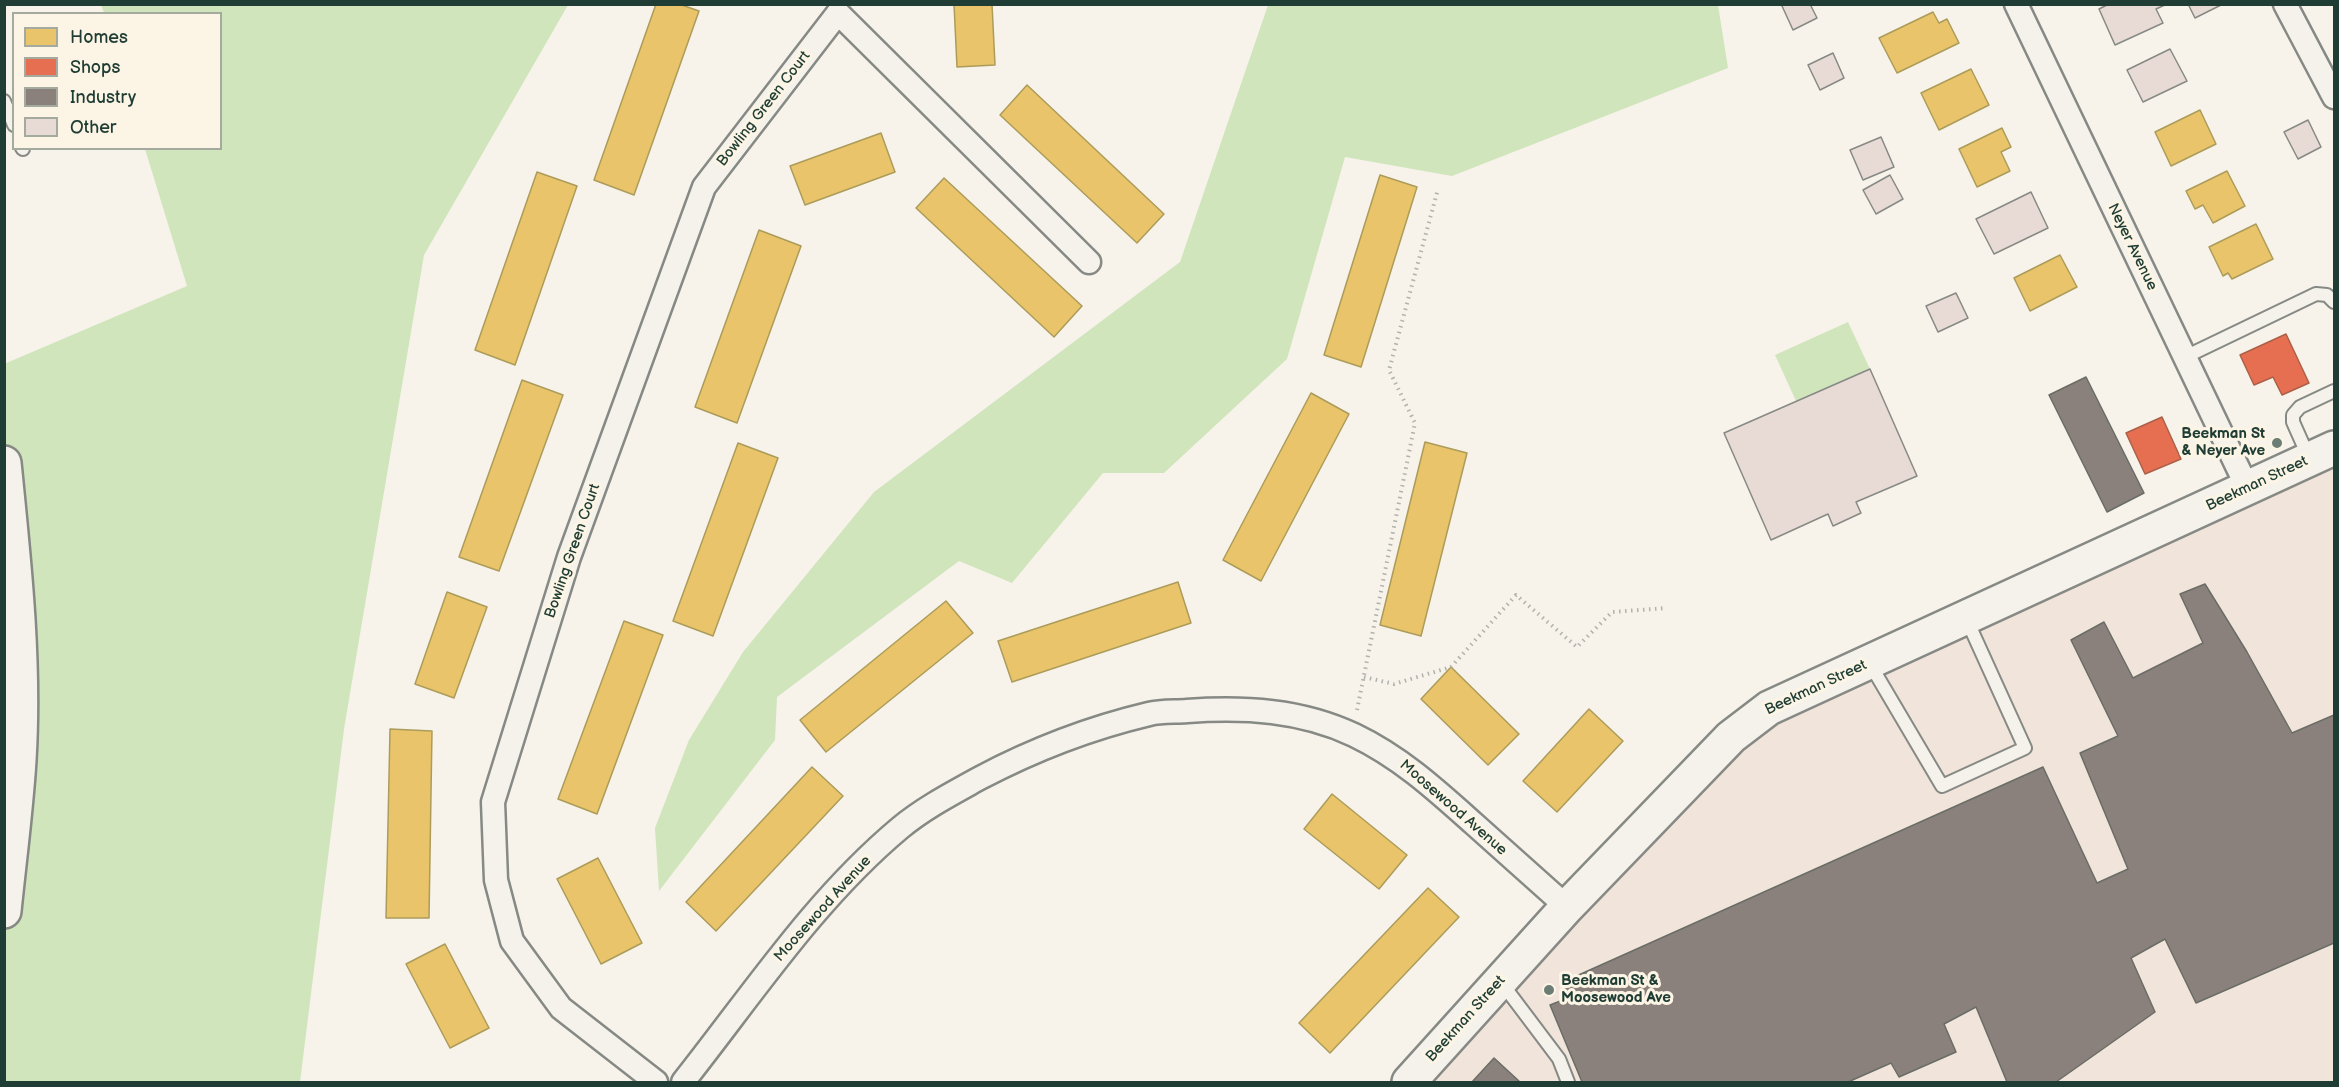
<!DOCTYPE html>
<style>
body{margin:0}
#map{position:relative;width:2339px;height:1087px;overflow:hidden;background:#f7f3ea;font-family:"Balsamiq Sans",sans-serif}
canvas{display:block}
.frame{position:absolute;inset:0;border:6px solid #1f3d34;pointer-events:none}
.legend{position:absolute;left:12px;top:12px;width:210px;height:138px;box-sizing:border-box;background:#fcf5e5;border:2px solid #a4ab9e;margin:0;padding:8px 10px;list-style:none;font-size:18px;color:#1f3d34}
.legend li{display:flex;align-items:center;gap:12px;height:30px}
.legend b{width:30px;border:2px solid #a4ab9e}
</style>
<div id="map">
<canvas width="2339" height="1087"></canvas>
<div class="frame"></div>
<ul class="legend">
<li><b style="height:16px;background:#e9c46a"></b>Homes</li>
<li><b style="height:16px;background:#e76f51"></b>Shops</li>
<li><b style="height:16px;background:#8a817c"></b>Industry</li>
<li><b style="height:16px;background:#e8dbd6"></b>Other</li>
</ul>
</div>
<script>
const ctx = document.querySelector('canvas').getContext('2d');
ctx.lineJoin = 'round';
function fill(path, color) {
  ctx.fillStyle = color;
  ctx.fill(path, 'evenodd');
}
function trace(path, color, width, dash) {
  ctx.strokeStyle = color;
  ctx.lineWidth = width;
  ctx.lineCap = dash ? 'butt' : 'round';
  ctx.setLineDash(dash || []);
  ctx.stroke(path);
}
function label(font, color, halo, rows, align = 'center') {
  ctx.font = font + ' "Balsamiq Sans",sans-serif';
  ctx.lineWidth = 6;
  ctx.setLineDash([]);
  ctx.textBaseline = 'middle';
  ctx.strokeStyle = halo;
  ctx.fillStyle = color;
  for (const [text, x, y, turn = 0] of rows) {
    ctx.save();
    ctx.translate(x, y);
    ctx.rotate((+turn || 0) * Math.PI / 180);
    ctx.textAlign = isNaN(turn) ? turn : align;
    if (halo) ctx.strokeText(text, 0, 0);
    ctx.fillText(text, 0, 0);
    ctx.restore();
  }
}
const built = new Path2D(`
 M2334 448V1082H1409L1731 737Z`);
const green = new Path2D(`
 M101 5H568L424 255 344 729 300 1082H5L4 364 187 286 145 149 220 148V14L104 13Z
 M1268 5H1718L1728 68 1452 176 1345 157 1287 359 1164 473H1103L1012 583 959 561 777 697 775 740 659 891 655 828 689 740 743 652 874 492 1180 262Z
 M1848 322 1870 369 1796 401 1775 355Z`);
const homes = new Path2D(`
 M656 4H679L699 11 634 195 594 180Z
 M954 4H992L995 65 957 67Z
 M1933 12 1939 23 1947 19 1959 43 1897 73 1879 38Z
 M1971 69 1989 105 1939 130 1921 93Z
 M1027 85 1164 214 1137 243 1000 115Z
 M2200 110 2216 144 2171 166 2155 132Z
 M2002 128 2011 147 2001 152 2010 171 1977 187 1959 149Z
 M881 133 895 172 805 205 790 166Z
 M2227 171 2245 206 2213 223 2203 205 2195 209 2186 191Z
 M537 172 577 186 515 365 475 350Z
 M1380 175 1417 187 1361 367 1324 355Z
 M944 178 1082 306 1054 337 916 208Z
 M2256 224 2273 259 2232 279 2228 273 2223 276 2209 247Z
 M759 230 801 246 737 423 695 407Z
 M2060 255 2077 287 2030 311 2014 278Z
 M522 380 563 395 499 571 459 557Z
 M1311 393 1349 414 1261 581 1223 560Z
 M1425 442 1467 453 1421 636 1380 625Z
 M738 443 778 458 713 636 673 621Z
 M1178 582 1191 623 1012 682 998 641Z
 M447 592 487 607 454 698 415 684Z
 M946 601 973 633 826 752 800 720Z
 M624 621 663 635 597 814 558 799Z
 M1451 667 1519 734 1488 765 1421 699Z
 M1589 709 1623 741 1557 812 1523 781Z
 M390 729 432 731 429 918H386Z
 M812 767 843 796 716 931 686 902Z
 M1332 794 1407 855 1379 889 1304 829Z
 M598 858 642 943 601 964 557 879Z
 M1428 888 1459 917 1330 1053 1299 1023Z
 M445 944 489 1028 450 1048 406 964Z`);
const shops = new Path2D(`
 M2286 334 2309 383 2282 395 2273 377 2254 385 2240 355Z
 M2162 417 2181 459 2145 474 2126 433Z`);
const industry = new Path2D(`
 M2086 377 2144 493 2107 512 2049 395Z
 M2205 584 2247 652 2292 733 2334 715V943L2196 1003 2165 939 2131 958 2155 1012 2056 1082H2007L1976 1007 1944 1024 1956 1052 1899 1077 1891 1063 1848 1082H1582L1550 1005 1568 998 1563 982 2043 767 2097 883 2128 869 2080 753 2118 736 2071 640 2104 622 2133 678 2203 643 2180 594Z
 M1494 1058 1520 1082H1472Z`);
const building = new Path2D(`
 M1785 4H1810L1817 18 1793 30 1782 6Z
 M2109 4H2167L2156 9 2163 23 2115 45 2099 9Z
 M2188 4H2220L2221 5 2195 18Z
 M2170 49 2187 81 2143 102 2127 70Z
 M1833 53 1844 78 1820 90 1808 65Z
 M2308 120 2321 147 2298 159 2284 132Z
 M1881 137 1894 167 1863 180 1850 150Z
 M1890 175 1903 199 1876 214 1863 190Z
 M2031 192 2048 228 1994 254 1976 219Z
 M1956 293 1968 318 1938 332 1926 306Z
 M1870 369 1917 476 1856 502 1861 513 1833 526 1828 514 1771 540 1724 433Z`);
const path = new Path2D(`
 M1364 677 1394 684 1451 667 1516 595 1577 647 1612 612 1667 608
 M1357 710 1415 423 1389 370 1438 189`);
const lane = new Path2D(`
 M4 101 14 125
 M22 148 23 149
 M2185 357 2316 294 2327 295 2334 302
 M2309 458 2293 422V415L2300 407 2334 391
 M1870 664 1942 786 2025 748 1966 618
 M1501 982 1559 1059 1568 1082`);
const street = new Path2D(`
 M2016 4 2248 489
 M2285 4 2334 97
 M656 1082 561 1008 512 941 496 880 493 802 569 557 704 187 838 13 1089 262
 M683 1082C752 995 814 900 900 828 924 808 953 793 980 778 1033 750 1090 728 1149 714 1161 711 1175 712 1187 711 1245 707 1301 710 1354 735 1400 757 1435 789 1473 823 1504 851 1536 879 1567 907`);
const secondary = new Path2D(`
 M1409 1082 1567 907 1731 737 1769 708 2334 448`);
const primary = new Path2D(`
 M4 463C14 562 25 661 19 760 16 810 9 861 4 911`);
const markers = [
 [2277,443,6,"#6b7d74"],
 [1549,990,6,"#6b7d74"]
];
const streetNames = [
 ["Bowling Green Court",764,109,-52],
 ["Neyer Avenue",2132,247,64],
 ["Beekman Street",2257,484,-25],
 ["Bowling Green Court",573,551,-71],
 ["Beekman Street",1816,688,-25],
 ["Moosewood Avenue",1453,808,41],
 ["Moosewood Avenue",823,909,-48],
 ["Beekman Street",1466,1019,-48]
];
const poiNames = [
 ["Beekman St",2265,434],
 ["& Neyer Ave",2265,451],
 ["Beekman St &",1561,981,"left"],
 ["Moosewood Ave",1561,998,"left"]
];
fill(built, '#f1e4da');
fill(green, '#d0e5bc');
fill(homes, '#e9c46a');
trace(homes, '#ac9c5a', 1.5);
fill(shops, '#e76f51');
trace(shops, '#ab6048', 1.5);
fill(industry, '#8a817c');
trace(industry, '#6a6d66', 1.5);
fill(building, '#e8dbd6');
trace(building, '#868984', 1.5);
trace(lane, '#868984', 16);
trace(street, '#868984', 27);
trace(secondary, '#868984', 38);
trace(primary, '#868984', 38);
trace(path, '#b0b2ad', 4, [1.5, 4.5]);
trace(lane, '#f5f2ec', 12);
trace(street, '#f5f2ec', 22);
trace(secondary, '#f5f2ec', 33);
trace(primary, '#f5f2ec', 33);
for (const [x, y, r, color] of markers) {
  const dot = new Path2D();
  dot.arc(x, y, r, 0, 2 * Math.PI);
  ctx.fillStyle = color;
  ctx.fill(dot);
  trace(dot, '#fcf5e5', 2);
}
label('15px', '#1f3d34', '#fcf5e5', streetNames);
label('bold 15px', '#1f3d34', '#fcf5e5', poiNames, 'right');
</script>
